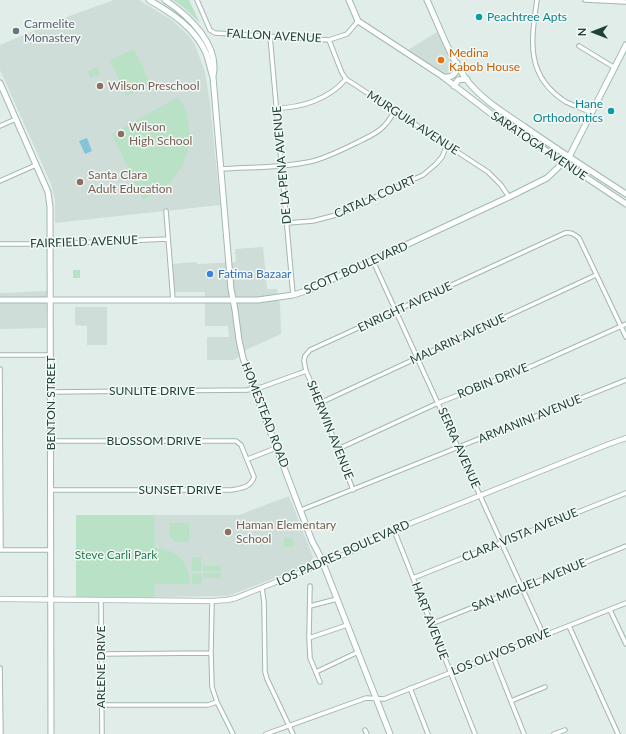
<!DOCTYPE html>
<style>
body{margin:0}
#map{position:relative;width:626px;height:734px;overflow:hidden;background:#e1ede9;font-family:Lato,sans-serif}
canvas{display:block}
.north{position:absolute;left:574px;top:12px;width:40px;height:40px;-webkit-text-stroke:3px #f2f9f6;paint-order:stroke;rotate:270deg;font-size:11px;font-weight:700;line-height:16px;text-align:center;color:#20403a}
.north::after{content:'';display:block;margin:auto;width:14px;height:18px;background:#20403a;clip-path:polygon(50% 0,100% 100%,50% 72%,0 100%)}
</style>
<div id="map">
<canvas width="626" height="734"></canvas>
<div class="north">N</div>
</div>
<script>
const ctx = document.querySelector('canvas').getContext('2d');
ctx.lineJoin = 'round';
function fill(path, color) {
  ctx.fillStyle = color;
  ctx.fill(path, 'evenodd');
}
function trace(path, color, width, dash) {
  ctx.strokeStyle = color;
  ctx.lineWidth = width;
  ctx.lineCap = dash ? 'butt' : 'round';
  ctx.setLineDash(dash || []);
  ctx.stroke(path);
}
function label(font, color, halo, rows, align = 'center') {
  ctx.font = font + ' Lato,sans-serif';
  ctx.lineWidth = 3;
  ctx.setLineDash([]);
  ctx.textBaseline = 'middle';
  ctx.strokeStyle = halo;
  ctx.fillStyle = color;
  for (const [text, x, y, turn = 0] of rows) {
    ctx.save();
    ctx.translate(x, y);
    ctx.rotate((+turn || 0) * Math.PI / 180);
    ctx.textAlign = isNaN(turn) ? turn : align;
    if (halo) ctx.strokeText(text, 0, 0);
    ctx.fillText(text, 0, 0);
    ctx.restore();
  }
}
const built = new Path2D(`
 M114 0H139L172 20 189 36 195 45 205 72 210 102 220 205 55 223V200L51 184 0 70V45L64 18Z
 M437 32 453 67V72L450 75H445L408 50Z
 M263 247 267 289H277L280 304 281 334 248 349 234 360H207V337H229L228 326H205V292H174L171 264 197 262V264L236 262 235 249Z
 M47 291 46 328 0 329V293Z
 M75 307H107V345H87V326L75 325Z
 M289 496 313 557 311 564 228 596 154 597V515H239Z`);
const green = new Path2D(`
 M173 0H189L200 23 183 7Z
 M134 49 151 84 126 96 110 60Z
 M97 67 100 75 90 78 88 71Z
 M178 97 186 110 191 140 183 165 169 184 143 200 112 134Z
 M73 270H80V278H73Z
 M76 515H154L155 548C177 549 189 562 190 584H155L154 597H76Z
 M189 523V542H175L170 537 169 523Z
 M284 538H293V547H284Z
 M192 557H201V571H192Z
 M203 566H221V571H203Z
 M203 573H221V578H203Z
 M192 574H202V584H192Z`);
const water = new Path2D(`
 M87 138 92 151 85 154 79 141Z`);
const minor = new Path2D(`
 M197 0 210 30 215 33 329 40 347 34 358 21
 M537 0C531 41 525 76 566 102 574 106 584 109 592 113
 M585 0 626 2
 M270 36 293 295
 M329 40 342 73 346 79 488 172 501 185 509 197
 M579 46 615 68
 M276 108C302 108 329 99 346 79
 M0 126 16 119
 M221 169C250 167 284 168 313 161 328 157 342 150 356 143 375 134 385 130 395 110
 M0 181 36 165
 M166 211 173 300
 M287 223 313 221 336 215 423 175 436 164 442 157 447 145
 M0 244H49L168 239
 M373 261 544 636
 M0 355H51
 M0 369 1 550
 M50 392 247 390 262 387 306 371
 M320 403 596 275
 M50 441H236L241 445 254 477C251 487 242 488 232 490H51
 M338 449 438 403 532 366 626 324
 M248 459 276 448
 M353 490 320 403 306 371 304 361 305 356 310 350 565 233C571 232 574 234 579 238L626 337
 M301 510 626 380
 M394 530 475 734
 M0 550H51
 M413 578 626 493
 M310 586 309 638 310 658 320 682
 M262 588 264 602 265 672 267 679 293 734
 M101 601 102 734
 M212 601 211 653 212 687 217 702 233 734
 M310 606 337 599
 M610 610 626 644
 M431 624 626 546
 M569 626 618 734
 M309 638 347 625
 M101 654 211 653
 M493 656 524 734
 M0 668 1 734
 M316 672 358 652
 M410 688 428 734
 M511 701 545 687
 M102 705H208L217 702
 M365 730 367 734
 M266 734 366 698 384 699 626 603
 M554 734 565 730`);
const tertiary = new Path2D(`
 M0 599 212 601 227 600 236 598 346 554 379 536 609 444 626 438`);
const secondary = new Path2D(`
 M149 0C172 13 195 28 206 53 209 61 210 69 213 77L231 289 235 310 239 340 243 358 254 389 312 541 321 558 390 734
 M165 0C189 16 220 45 213 76
 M349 0 358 21 442 76 494 116 626 204
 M427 0C439 26 449 55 466 79 481 99 504 113 525 127 558 150 592 172 626 194
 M443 77C452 78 458 74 457 63
 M0 83 44 183 48 192 50 207 51 734
 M454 86 458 80 467 79
 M0 300H258L293 295 309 290 509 197 547 178 569 157 626 45`);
const markers = [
 [479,17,4,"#0f9aa8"],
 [16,31,4,"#6b7280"],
 [441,60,4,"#e8710a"],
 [100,86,4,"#8d6e63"],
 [611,111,4,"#0f9aa8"],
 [121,134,4,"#8d6e63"],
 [80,182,4,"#8d6e63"],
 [210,274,4,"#3f7fe0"],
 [228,532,4,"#8d6e63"]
];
const cultureNames = [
 ["Peachtree Apts",487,17],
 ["Hane",603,104,"right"],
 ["Orthodontics",603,118,"right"]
];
const worshipNames = [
 ["Carmelite",24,24],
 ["Monastery",24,38]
];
const streetNames = [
 ["FALLON AVENUE",274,36,3],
 ["MURGUIA AVENUE",413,123,33],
 ["SARATOGA AVENUE",539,146,34],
 ["DE LA PENA AVENUE",282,165,-95],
 ["CATALA COURT",375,197,-24],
 ["FAIRFIELD AVENUE",84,242,-2],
 ["SCOTT BOULEVARD",356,268,-24],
 ["ENRIGHT AVENUE",405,307,-25],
 ["MALARIN AVENUE",458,339,-25],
 ["ROBIN DRIVE",493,381,-22],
 ["SUNLITE DRIVE",152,391],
 ["BENTON STREET",51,403,-90],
 ["HOMESTEAD ROAD",265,415,69],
 ["ARMANINI AVENUE",530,419,-22],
 ["SHERWIN AVENUE",330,430,68],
 ["BLOSSOM DRIVE",154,441],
 ["SERRA AVENUE",459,448,66],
 ["SUNSET DRIVE",180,490],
 ["CLARA VISTA AVENUE",520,535,-22],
 ["LOS PADRES BOULEVARD",343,553,-24],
 ["SAN MIGUEL AVENUE",529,585,-22],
 ["HART AVENUE",430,621,69],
 ["LOS OLIVOS DRIVE",501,652,-22],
 ["ARLENE DRIVE",101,667,-90]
];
const foodNames = [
 ["Medina",449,53],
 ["Kabob House",449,67]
];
const educationNames = [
 ["Wilson Preschool",108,86],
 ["Wilson",129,127],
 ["High School",129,141],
 ["Santa Clara",88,175],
 ["Adult Education",88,189],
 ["Haman Elementary",236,525],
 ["School",236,539]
];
const shopNames = [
 ["Fatima Bazaar",218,274]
];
const parkNames = [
 ["Steve Carli Park",116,555]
];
fill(built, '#cfddd8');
fill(green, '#b8e1c6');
fill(water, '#84c4d8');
trace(minor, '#a3b6b1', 5.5);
trace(tertiary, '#a3b6b1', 6);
trace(secondary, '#9fbab3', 7);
trace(minor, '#fff', 3.5);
trace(tertiary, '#fff', 4.5);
trace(secondary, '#fff', 5);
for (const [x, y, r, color] of markers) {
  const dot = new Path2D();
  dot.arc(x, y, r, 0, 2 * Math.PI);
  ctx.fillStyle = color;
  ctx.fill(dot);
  trace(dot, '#f2f9f6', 1.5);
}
label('12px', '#0d838f', '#f2f9f6', cultureNames, 'left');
label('12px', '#5b616d', '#f2f9f6', worshipNames, 'left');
label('12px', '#20403a', '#f2f9f6', streetNames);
label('12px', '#c56008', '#f2f9f6', foodNames, 'left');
label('12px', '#785e54', '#f2f9f6', educationNames, 'left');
label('12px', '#366cbe', '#f2f9f6', shopNames, 'left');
label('12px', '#267b4e', '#f2f9f6', parkNames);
</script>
